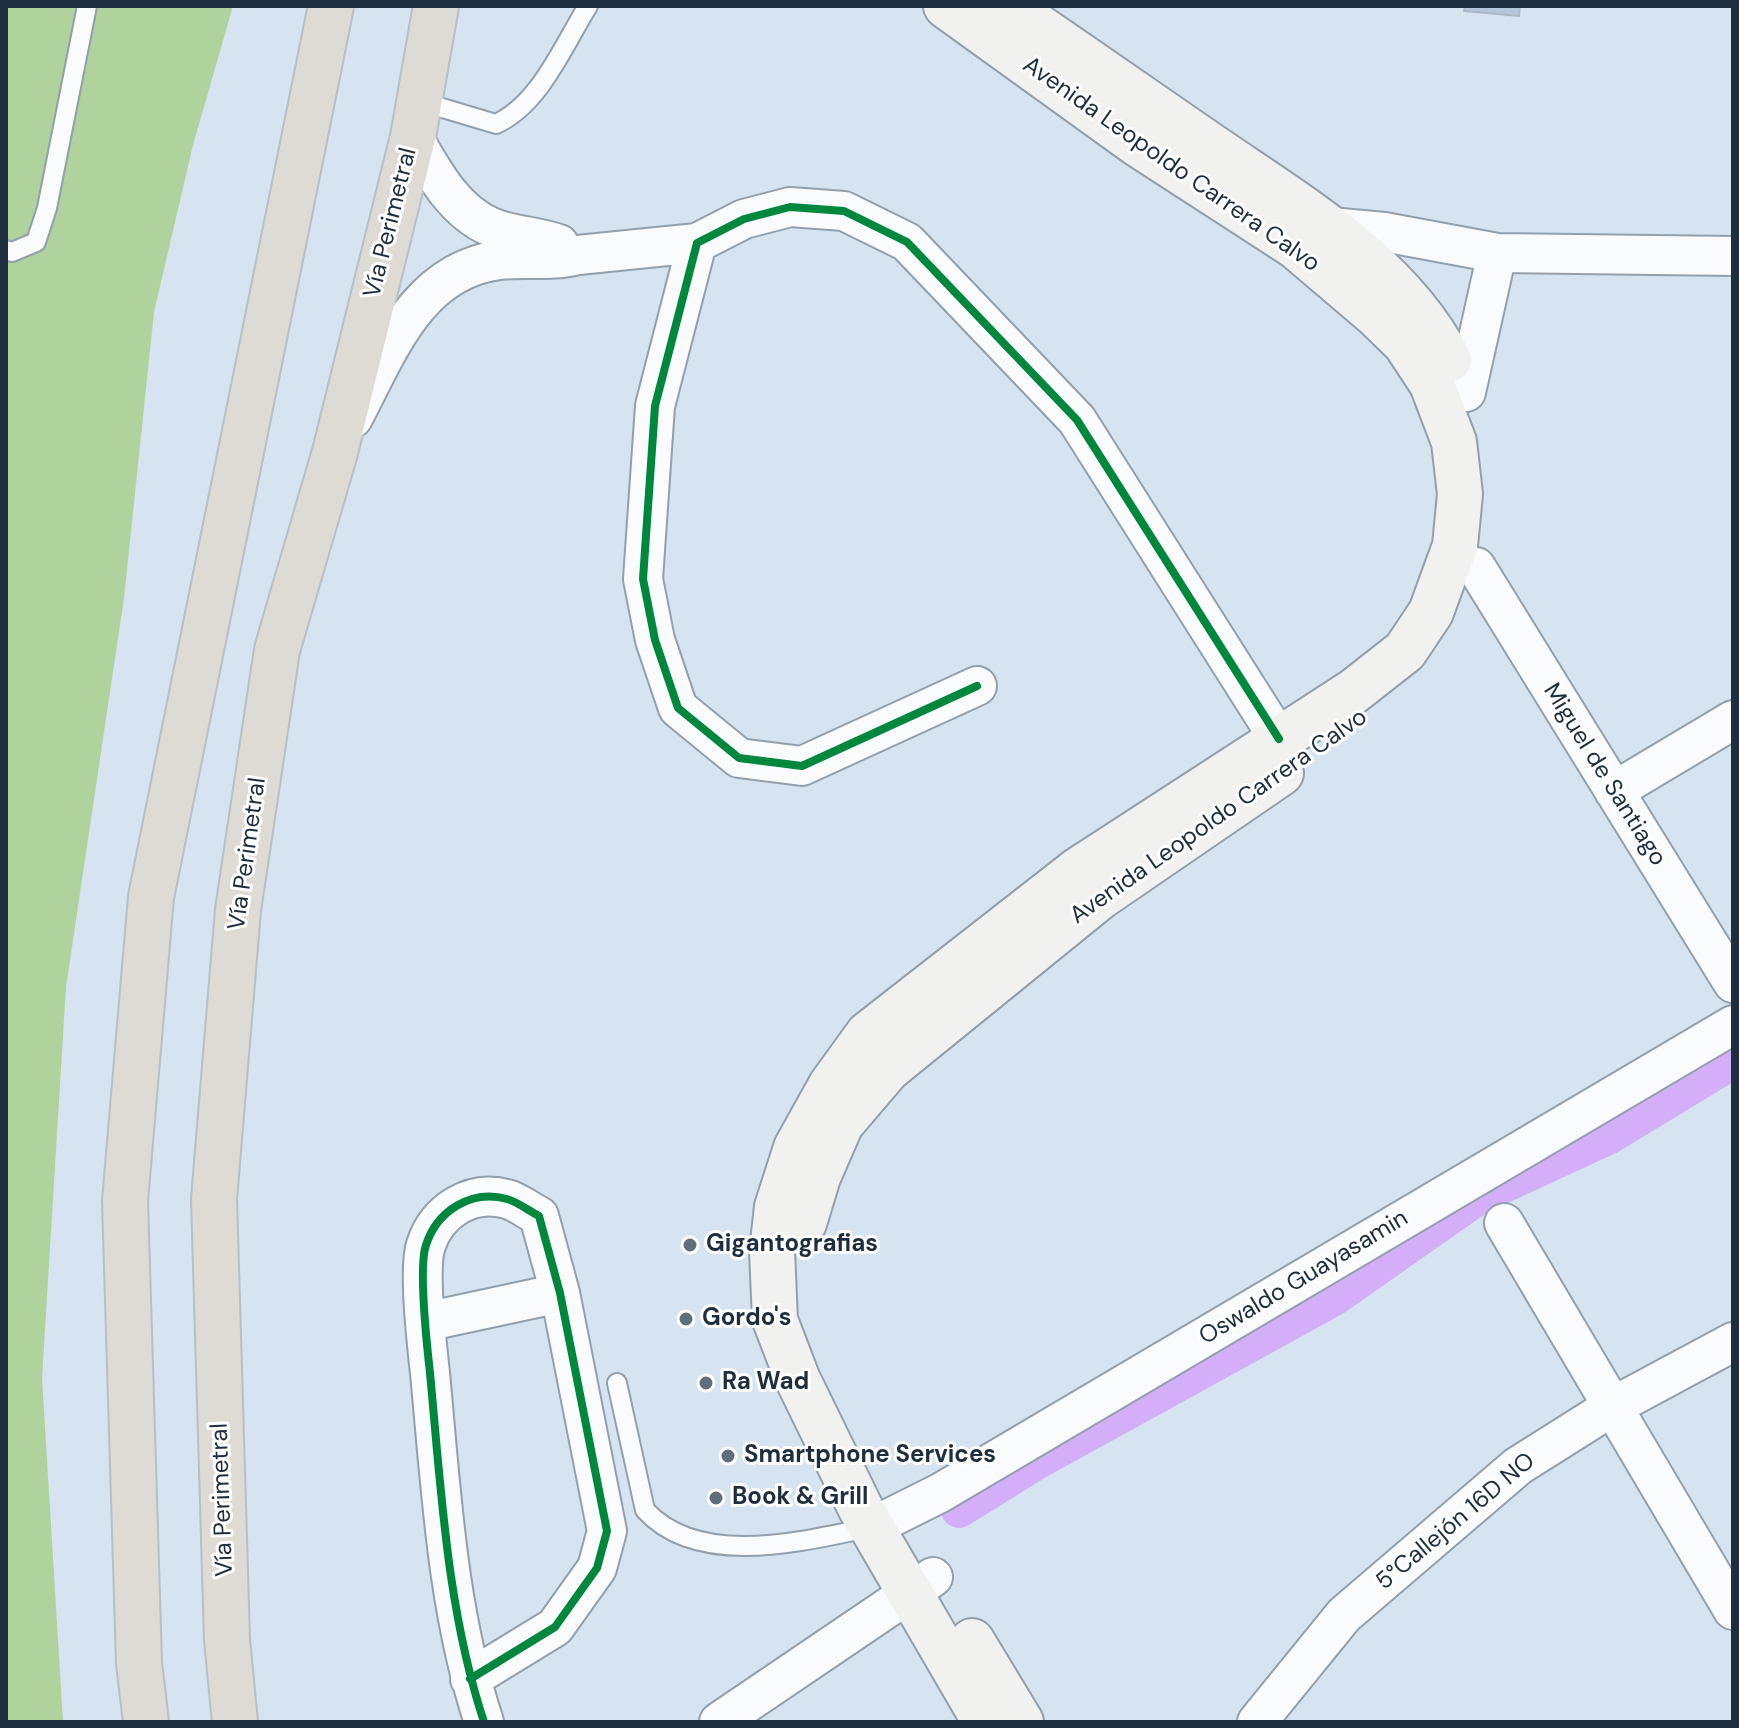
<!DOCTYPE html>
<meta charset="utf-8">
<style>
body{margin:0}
#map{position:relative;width:1739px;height:1728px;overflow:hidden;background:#d6e3f1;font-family:"DM Sans",sans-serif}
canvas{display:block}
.frame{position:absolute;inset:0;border:8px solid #1f2e3e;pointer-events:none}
</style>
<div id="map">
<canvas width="1739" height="1728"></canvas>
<div class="frame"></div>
</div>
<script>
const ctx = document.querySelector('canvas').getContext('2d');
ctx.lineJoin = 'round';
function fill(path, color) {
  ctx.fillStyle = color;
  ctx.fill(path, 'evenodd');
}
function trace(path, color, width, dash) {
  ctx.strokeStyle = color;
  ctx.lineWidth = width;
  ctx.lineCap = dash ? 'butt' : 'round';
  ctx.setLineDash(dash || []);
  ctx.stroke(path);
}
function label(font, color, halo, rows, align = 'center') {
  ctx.font = font + ' "DM Sans",sans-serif';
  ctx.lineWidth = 6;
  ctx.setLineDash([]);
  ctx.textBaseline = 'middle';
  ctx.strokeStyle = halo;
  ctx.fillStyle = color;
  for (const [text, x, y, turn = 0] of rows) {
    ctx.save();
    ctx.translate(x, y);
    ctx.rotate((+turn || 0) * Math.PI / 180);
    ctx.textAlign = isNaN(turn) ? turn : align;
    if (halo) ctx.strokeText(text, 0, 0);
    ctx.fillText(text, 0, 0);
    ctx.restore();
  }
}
const forest = new Path2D(`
 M6 6H233L193 145 154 312 124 598 66 987 42 1378 63 1722H6Z`);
const canal = new Path2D(`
 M959 1510 1038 1461 1334 1298 1478 1197 1608 1137 1733 1061`);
const building = new Path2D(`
 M1465 6H1520L1519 16 1464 11Z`);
const lane = new Path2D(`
 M419 101 496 124C540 104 563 46 588 6
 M6 250 12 252 36 242 47 208 87 6
 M617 1383 645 1510C699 1569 804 1541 872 1527`);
const street = new Path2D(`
 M413 137C432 170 453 211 491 227 512 236 537 236 559 244
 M1330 227 1384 232 1497 253 1733 256
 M1466 392 1497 253
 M353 418C387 354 416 270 500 260 526 257 553 262 578 255L697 243
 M1476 567 1733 983
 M977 686 802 766 739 758 678 708 655 640 643 579 655 406 697 243 744 219 790 207 844 211 907 242 1077 420 1279 739
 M1614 791 1733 720
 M1504 1223 1733 1610
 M425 1322 560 1293
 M872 1527 940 1493 1733 1025
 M470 1679 555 1627 597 1568 607 1531 560 1293 539 1216C529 1211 518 1202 507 1199 471 1189 437 1211 426 1245 418 1268 427 1346 430 1373 441 1489 447 1610 484 1722
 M719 1722 933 1577
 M1257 1722 1344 1615 1518 1466 1610 1408 1733 1342`);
const secondary = new Path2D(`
 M946 6 1136 143 1295 246 1375 314 1405 343 1432 384 1454 442 1460 494 1455 546 1431 612 1405 651 1354 691 1078 870 868 1034 831 1085 796 1148 777 1207 772 1251 775 1320 798 1380 861 1509 985 1722
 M1008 6C1076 52 1143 99 1210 145 1296 204 1400 264 1449 360
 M804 1223 818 1177 841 1124 888 1069 1100 897 1281 773
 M972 1641 1021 1722`);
const highway = new Path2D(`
 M146 1722 139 1663 125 1201 151 897 331 6
 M235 1722 227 1640 214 1199 238 910 277 650 335 452 413 137 436 6`);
const cycleway = new Path2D(`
 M977 686 802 766 739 758 678 708 655 640 643 579 655 406 697 243 744 219 790 207 844 211 907 242 1077 420 1279 739
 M470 1679 555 1627 597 1568 607 1531 560 1293 539 1216C529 1211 518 1202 507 1199 471 1189 437 1211 426 1245 418 1268 427 1346 430 1373 441 1489 447 1610 484 1722`);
const markers = [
 [690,1245,8,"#5f6d7d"],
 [686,1319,8,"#5f6d7d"],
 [706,1383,8,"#5f6d7d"],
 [728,1456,8,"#5f6d7d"],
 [716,1498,8,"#5f6d7d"]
];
const streetNames = [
 ["Avenida Leopoldo Carrera Calvo",1171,165,35],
 ["Vía Perimetral",391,223,-76],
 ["Miguel de Santiago",1604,775,58],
 ["Avenida Leopoldo Carrera Calvo",1219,817,-35],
 ["Vía Perimetral",248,854,-82],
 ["Oswaldo Guayasamin",1304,1278,-31],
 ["Vía Perimetral",223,1500,-92],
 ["5°Callejón 16D NO",1456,1522,-40]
];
const poiNames = [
 ["Gigantografias",706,1245],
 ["Gordo's",702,1319],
 ["Ra Wad",722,1383],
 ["Smartphone Services",744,1456],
 ["Book & Grill",732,1498]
];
fill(forest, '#b0d29d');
trace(canal, '#d4aef8', 36);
fill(building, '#b4c6da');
trace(building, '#abb8c6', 2);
trace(lane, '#929fac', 22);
trace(street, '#929fac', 42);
trace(secondary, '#929fac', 48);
trace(highway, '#b7bfc8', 48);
trace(lane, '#f9fbfd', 18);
trace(street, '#f9fbfd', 38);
trace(secondary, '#f1f1f0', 44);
trace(highway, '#dedad4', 44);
trace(cycleway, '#00873e', 8);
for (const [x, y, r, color] of markers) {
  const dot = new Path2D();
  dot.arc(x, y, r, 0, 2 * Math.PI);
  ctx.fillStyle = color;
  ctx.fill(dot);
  trace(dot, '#fff', 3);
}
label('24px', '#1f2e3e', '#fff', streetNames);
label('bold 24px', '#1f2e3e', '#fff', poiNames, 'left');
</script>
